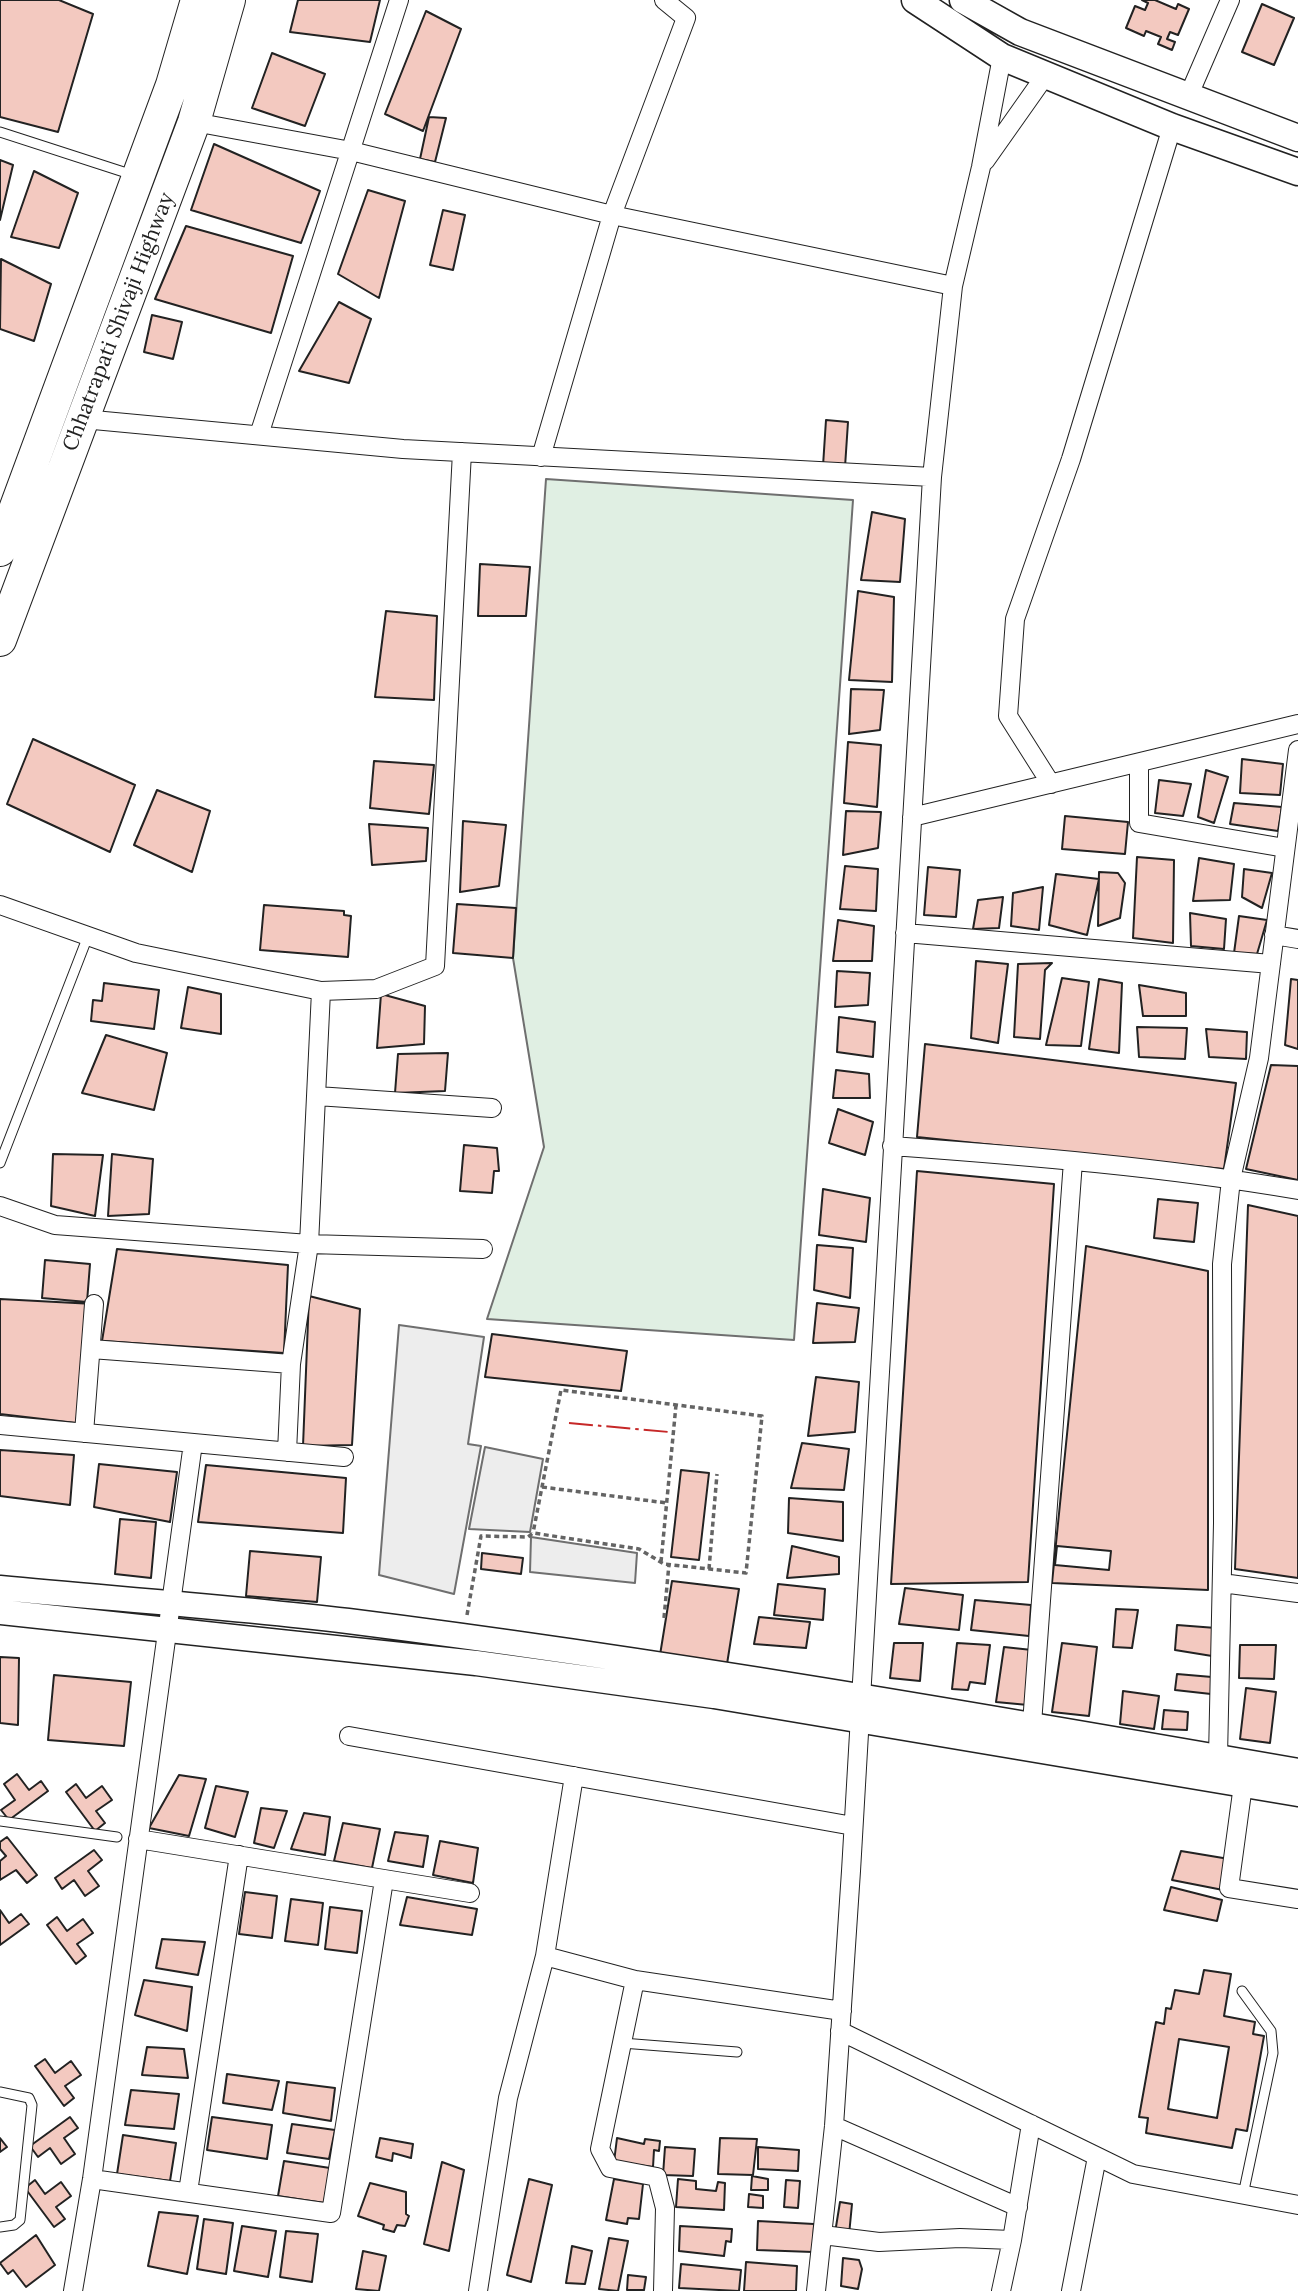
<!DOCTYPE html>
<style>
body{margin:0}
canvas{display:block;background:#fff}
</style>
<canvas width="1298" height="2291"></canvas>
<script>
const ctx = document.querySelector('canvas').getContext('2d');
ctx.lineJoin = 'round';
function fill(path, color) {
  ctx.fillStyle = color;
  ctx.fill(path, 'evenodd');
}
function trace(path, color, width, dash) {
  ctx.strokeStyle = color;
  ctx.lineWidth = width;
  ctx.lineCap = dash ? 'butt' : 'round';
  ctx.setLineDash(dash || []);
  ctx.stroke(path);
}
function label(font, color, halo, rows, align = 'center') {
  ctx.font = font + ' Lora,serif';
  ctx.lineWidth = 5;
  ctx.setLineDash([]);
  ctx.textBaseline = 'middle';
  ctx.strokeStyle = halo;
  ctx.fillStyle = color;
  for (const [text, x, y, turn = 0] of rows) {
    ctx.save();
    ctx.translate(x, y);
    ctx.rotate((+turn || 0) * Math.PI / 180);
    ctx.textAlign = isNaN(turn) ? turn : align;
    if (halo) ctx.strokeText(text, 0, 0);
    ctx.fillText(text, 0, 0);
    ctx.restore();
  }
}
const green = new Path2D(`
 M546 479 853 500 794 1340 487 1319 544 1147 513 958Z`);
const parking = new Path2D(`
 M399 1325 484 1337 468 1444 481 1446 454 1594 379 1575Z
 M485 1447 543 1459 530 1532 469 1529Z
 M531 1537 637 1553 635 1583 530 1572Z`);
const building = new Path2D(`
 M0 0H59L93 14 58 132 0 117Z
 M298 0H380L370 42 290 32Z
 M1142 0H1155L1176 9 1178 4 1189 9 1178 35 1170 32 1167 39 1175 42 1172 50 1158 44 1161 37 1146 31 1144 36 1126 28 1135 6 1145 10 1148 3Z
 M1262 4 1294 18 1274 65 1242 52Z
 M426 11 461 29 423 131 385 114Z
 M272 53 325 74 305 126 252 108Z
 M429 117 446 118 435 162 420 159Z
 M214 144 320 191 301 243 191 210Z
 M0 160 13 165 0 220Z
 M34 171 78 193 59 248 11 237Z
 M368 190 405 201 379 298 338 274Z
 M443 210 465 215 453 270 430 265Z
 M186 226 293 256 271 333 155 299Z
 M1 259 51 284 34 341 0 329Z
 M339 302 371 319 349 383 299 371Z
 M152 315 182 322 173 359 144 352Z
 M826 420 848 422 845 467 823 466Z
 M872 512 905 519 900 582 861 580Z
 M480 564 530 567 526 616H478Z
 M858 591 894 597 892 682 849 680Z
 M386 611 437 616 434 700 375 697Z
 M851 689 884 690 880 730 849 734Z
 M33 739 135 785 110 852 7 804Z
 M848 742 881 745 877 807 844 803Z
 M1242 759 1283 764 1280 795 1240 793Z
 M374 761 434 765 429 814 370 808Z
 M1206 770 1228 777 1214 823 1198 817Z
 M1159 780 1191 784 1183 816 1155 813Z
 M157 790 210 811 192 872 134 845Z
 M1234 803 1282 807 1278 831 1230 824Z
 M846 811 881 812 878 848 843 855Z
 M1065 816 1128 822 1125 854 1062 849Z
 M463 821 506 825 499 886 460 892Z
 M369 824 428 828 426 861 372 865Z
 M1137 857 1174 860 1173 943 1133 938Z
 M1199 858 1234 864 1230 900 1193 901Z
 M845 866 878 869 876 911 840 909Z
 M928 867 960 870 956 917 924 915Z
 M1244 869 1272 873 1262 908 1242 897Z
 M1099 872 1118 873 1125 883 1120 918 1098 926Z
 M1056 874 1099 879 1087 935 1049 925Z
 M1043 887 1039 930 1011 926 1013 893Z
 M1003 897 999 928 973 929 978 900Z
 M457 904 516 908 513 958 453 953Z
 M264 905 344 911V915L351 916 348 957 260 950Z
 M1190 913 1226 919 1224 949 1191 946Z
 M1239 916 1267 920 1257 954 1234 953Z
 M838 920 874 926 872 961H833Z
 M976 961 1008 964 998 1043 971 1038Z
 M1052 963 1045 970 1040 1039 1014 1037 1018 964Z
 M837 971 870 973 868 1005 835 1007Z
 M1062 978 1089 982 1081 1046 1046 1045Z
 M1099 979 1122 983 1119 1053 1089 1049Z
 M1291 979 1298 980V1049L1285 1045Z
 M104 983 159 990 154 1029 91 1021 93 1000 102 1001Z
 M1139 985 1186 993V1016H1143Z
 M188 987 221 994V1034L181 1028Z
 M381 994 425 1006 424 1044 377 1048Z
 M839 1017 875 1022 873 1057 837 1052Z
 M1137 1027 1187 1028 1185 1059 1139 1057Z
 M1206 1029 1247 1032 1246 1059 1209 1057Z
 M106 1035 167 1053 154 1110 82 1093Z
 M925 1044 1236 1083 1224 1169 917 1137Z
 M448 1053 445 1091 395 1093 398 1054Z
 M1271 1065 1298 1066V1180L1246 1169Z
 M836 1070 869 1074 870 1098H833Z
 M838 1109 873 1122 865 1155 829 1143Z
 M464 1145 497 1148 499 1171H494L492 1193 460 1191Z
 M53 1154 103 1155 95 1216 51 1206Z
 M112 1154 153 1159 149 1214 108 1216Z
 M917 1171 1054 1184 1028 1582 891 1584Z
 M823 1189 870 1198 866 1242 819 1235Z
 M1158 1199 1198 1203 1194 1242 1154 1238Z
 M1248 1205 1298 1216V1578L1235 1569Z
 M817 1245 853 1248 850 1298 814 1290Z
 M1086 1246 1208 1271V1590L1052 1583Z
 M117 1249 288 1265 284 1353 102 1341Z
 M45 1260 90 1264 87 1302 42 1298Z
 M309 1296 360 1309 352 1445 303 1446Z
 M0 1299 94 1304 76 1423 0 1414Z
 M817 1303 859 1308 855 1342 813 1343Z
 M492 1334 627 1351 621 1391 485 1377Z
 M816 1377 859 1382 855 1432 808 1436Z
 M802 1443 849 1449 844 1490 791 1488Z
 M0 1450 74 1455 70 1505 0 1496Z
 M99 1464 177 1472 170 1522 94 1507Z
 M206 1465 346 1478 343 1533 198 1522Z
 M681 1470 709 1473 699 1560 671 1557Z
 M789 1498 843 1502V1541L788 1533Z
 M120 1519 156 1522 151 1578 115 1574Z
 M792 1546 839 1557V1574L787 1578Z
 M1057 1546 1111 1551 1109 1570 1055 1565Z
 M250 1551 321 1557 317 1602 246 1596Z
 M482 1553 523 1558 521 1574 481 1569Z
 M672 1581 739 1589 727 1664 660 1655Z
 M778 1584 825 1589 823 1620 774 1615Z
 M905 1588 963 1595 959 1630 899 1624Z
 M975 1600 1031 1605 1029 1636 971 1630Z
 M1116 1609 1138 1610 1132 1648 1113 1647Z
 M759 1617 810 1622 806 1648 754 1644Z
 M1177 1625 1216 1628 1212 1656 1175 1650Z
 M894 1643H923L920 1681 890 1678Z
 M957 1643 990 1645 985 1684 970 1682 968 1690 952 1689Z
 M1062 1643 1097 1647 1089 1716 1052 1712Z
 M1240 1645H1276L1274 1679 1239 1678Z
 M1004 1647 1032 1650 1028 1705 996 1702Z
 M0 1657 19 1658 18 1725 0 1723Z
 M1177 1674 1212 1677 1211 1694 1175 1690Z
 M54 1675 131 1682 124 1746 48 1740Z
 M1246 1688 1276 1692 1270 1743 1240 1739Z
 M1123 1691 1159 1696 1154 1729 1120 1724Z
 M1164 1710 1188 1712 1187 1730 1162 1729Z
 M17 1774 29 1790 41 1781 48 1791 9 1820 1 1810 15 1800 4 1784Z
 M179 1775 206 1779 189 1836 149 1828Z
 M76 1784 86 1798 102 1786 112 1800 96 1811 105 1823 95 1831 66 1792Z
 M216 1786 248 1792 235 1837 205 1828Z
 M261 1808 287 1811 274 1848 254 1843Z
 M304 1813 330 1817 325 1855 291 1849Z
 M343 1823 380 1829 372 1868 334 1861Z
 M395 1832 428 1836 423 1867 388 1861Z
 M7 1837 37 1875 27 1883 16 1870 0 1880V1861L6 1856 0 1849V1842Z
 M440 1841 478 1848 473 1883 433 1875Z
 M94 1850 102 1860 88 1871 99 1886 85 1896 74 1880 62 1889 55 1878Z
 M1181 1851 1229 1859 1223 1890 1172 1880Z
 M1171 1887 1222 1900 1217 1921 1164 1910Z
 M245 1892 277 1896 272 1938 239 1934Z
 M407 1897 477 1909 472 1935 400 1925Z
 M291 1899 323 1903 318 1945 285 1941Z
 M330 1907 362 1911 357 1953 325 1949Z
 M0 1910 9 1923 21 1914 29 1924 0 1945Z
 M57 1917 67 1931 83 1919 93 1933 77 1944 86 1956 76 1964 47 1925Z
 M162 1939 205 1942 198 1975 156 1968Z
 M1204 1970 1231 1974 1224 2016 1255 2022 1253 2034 1264 2036 1247 2131 1236 2129 1232 2148 1146 2133 1148 2118 1139 2117 1156 2022 1164 2024 1166 2008 1171 2009 1175 1990 1199 1994ZM1179 2039 1229 2047 1217 2118 1168 2109Z
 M144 1980 192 1987 187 2031 135 2015Z
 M147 2047 184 2049 188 2078 142 2075Z
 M45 2059 55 2073 71 2061 81 2075 65 2086 74 2098 64 2106 35 2066Z
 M227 2074 279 2081 272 2110 223 2103Z
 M287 2082 335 2088 331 2121 283 2113Z
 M131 2090 179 2094 174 2129 125 2125Z
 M70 2117 78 2128 64 2138 75 2154 61 2164 50 2148 38 2157 30 2146Z
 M212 2117 272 2125 267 2159 207 2150Z
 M292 2124 335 2130 329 2159 287 2153Z
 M123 2135 176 2143 170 2181 117 2174Z
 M0 2138 7 2147 0 2152Z
 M380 2138 413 2144 411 2158 393 2153 392 2161 376 2157Z
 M617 2138 644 2144 645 2139 660 2141 659 2151 654 2150 653 2167 614 2162Z
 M720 2138 757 2139 753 2175 718 2174Z
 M665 2147 695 2149 693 2176 663 2175Z
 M758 2147 799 2150 798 2171 758 2169Z
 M284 2161 330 2168 324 2203 278 2196Z
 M442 2162 464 2170 449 2251 424 2244Z
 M752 2176 768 2179V2190H751Z
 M529 2179 552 2185 531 2282 507 2275Z
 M614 2179 643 2184 639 2219 628 2218 627 2224 606 2220Z
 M678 2179 696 2181V2189L716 2191 718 2182 725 2183 724 2210 676 2207Z
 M35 2180 45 2194 61 2182 71 2196 56 2207 65 2219 54 2227 25 2188Z
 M786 2180 800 2181 798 2208 784 2207Z
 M370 2183 406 2192V2214L409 2216 405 2226 397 2225 394 2232 383 2229 384 2225 358 2216Z
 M749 2194 763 2196V2208L748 2207Z
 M840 2202 852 2204 849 2235 835 2233Z
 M159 2212 198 2216 187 2274 148 2266Z
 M204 2219 233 2223 226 2274 197 2269Z
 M758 2221 814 2224 813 2252 757 2250Z
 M242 2226 276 2231 268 2277 234 2271Z
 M680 2226 732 2229 731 2242 726 2241 724 2256 679 2251Z
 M286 2231 318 2234 312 2282 280 2277Z
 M36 2235 55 2265 26 2287 13 2270 8 2274 0 2263Z
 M609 2238 628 2241 618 2291 599 2289Z
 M572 2246 592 2251 585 2284 566 2283Z
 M363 2251 386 2256 379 2291 356 2289Z
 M843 2258 859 2260 862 2269 858 2289 841 2286Z
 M746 2262 797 2266 796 2291H744Z
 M681 2264 741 2270 739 2291 679 2288Z
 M628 2275 646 2277 644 2290H627Z`);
const path = new Path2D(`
 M542 1487 667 1503
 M661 1562 676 1405
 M709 1569 717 1474
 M467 1615 481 1536 528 1537 533 1533 639 1549 664 1564 746 1573 762 1416 561 1390 533 1533
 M664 1618 669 1564`);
const lane = new Path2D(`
 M0 132 133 175
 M0 1163 88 936
 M0 1821 117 1837
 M1242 1991 1271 2031 1273 2053 1243 2195
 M622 2043 737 2052
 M0 2092 29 2098 32 2105 20 2220 14 2225 0 2227`);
const street = new Path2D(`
 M1188 97 1230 0
 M194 122 351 151 612 215 953 286
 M985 161 1045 76
 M83 419 403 449 932 477
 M259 435 399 0
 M541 457 612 215 686 18 664 0
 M1139 763V823L1285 848
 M1051 784 1008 716 1015 619 1071 459 1172 127
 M912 817 1298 724
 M0 905 136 953 321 991 376 989 435 966 462 452
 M905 933 1271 964
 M1274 935 1298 939
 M317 1096 492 1108
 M892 1146C1028 1156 1164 1167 1298 1190
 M0 1206 55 1225 309 1244 483 1249
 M91 1349 291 1364 287 1452
 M291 1364 309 1244 321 991
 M0 1425 344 1457
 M84 1433 94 1304
 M1222 1583 1298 1593
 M1032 1724 1073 1161
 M349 1736 853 1826
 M1218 1757 1223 1523 1222 1264 1231 1179 1259 1058 1298 750
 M1243 1785 1229 1888 1298 1899
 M138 1839 470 1893
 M545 1956 635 1980
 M840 2031 1133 2174 1298 2205
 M834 2126 1018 2207
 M92 2179 331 2213 384 1880
 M188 2192 239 1855
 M823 2235 879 2242 960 2238 1012 2240 1031 2124
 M73 2291 92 2179 193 1443
 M478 2291 508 2098 545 1956 574 1776
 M663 2291 665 2208 657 2177 610 2168 600 2149 635 1980 842 2011
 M816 2291 834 2126 851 1871 932 477 953 286 981 167 1002 57
 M1001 2291 1012 2240
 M1071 2291 1097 2157`);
const secondary = new Path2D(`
 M0 1588C116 1599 232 1607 348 1621 666 1661 982 1716 1298 1771
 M0 1612 476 1663 714 1696 1298 1794`);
const primary = new Path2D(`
 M915 0 1002 57 1172 127 1298 172
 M963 0 1020 32 1298 138`);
const highway = new Path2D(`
 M0 550 172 85 197 0
 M0 640 194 122 229 0`);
const power = new Path2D(`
 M569 1423 669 1432`);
const streetNames = [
 ["Chhatrapati Shivaji Highway",119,322,-69]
];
fill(green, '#e0efe3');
trace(green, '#6f6f6f', 2);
fill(parking, '#ededed');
trace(parking, '#6f6f6f', 2);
fill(building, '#f3c9c0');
trace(building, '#222', 2);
trace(lane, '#222', 11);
trace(street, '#222', 20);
trace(secondary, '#222', 27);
trace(primary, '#222', 29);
trace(highway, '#222', 34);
trace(path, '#646464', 3.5, [5, 3.5]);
trace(lane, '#fff', 9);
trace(street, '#fff', 18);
trace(secondary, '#fff', 24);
trace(primary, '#fff', 26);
trace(highway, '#fff', 32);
trace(power, '#c62828', 2, [24, 5, 3.5, 5]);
label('21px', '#222', '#fff', streetNames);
</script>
